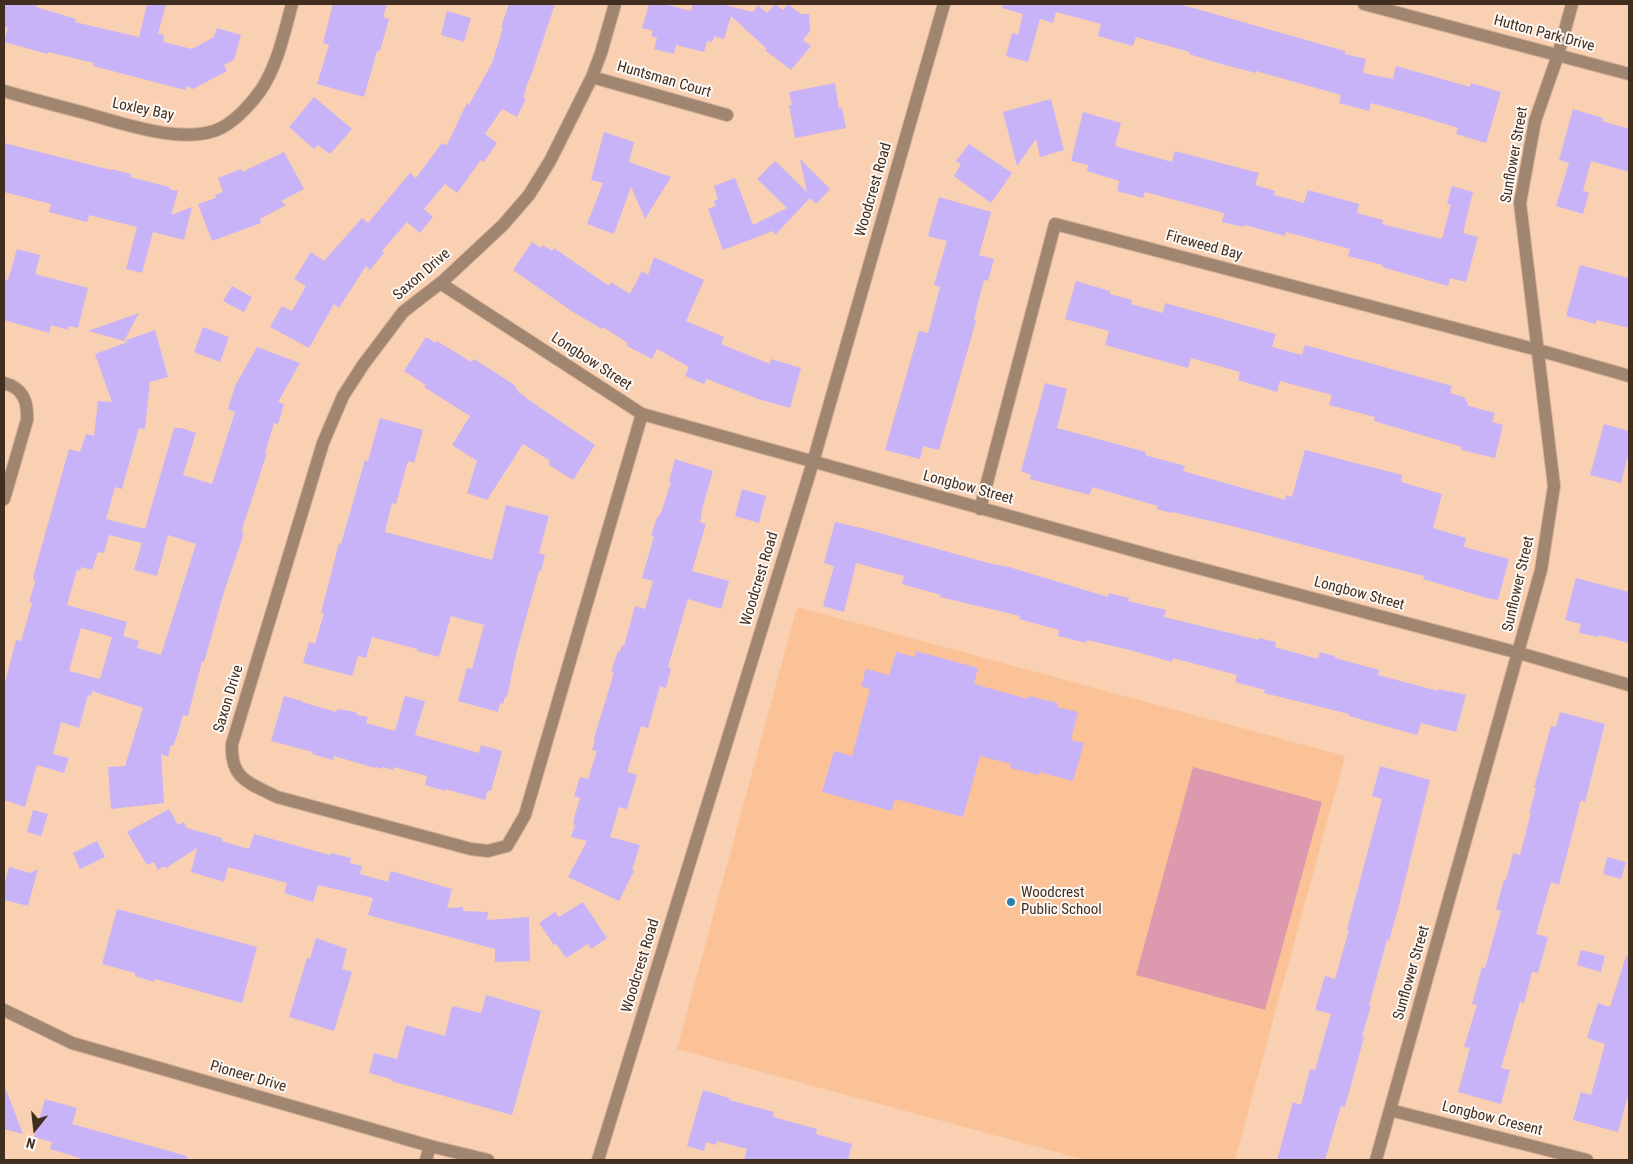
<!DOCTYPE html>
<style>
body{margin:0}
#map{position:relative;width:1633px;height:1164px;overflow:hidden;background:#f9d0b2;font-family:"Roboto Condensed",sans-serif}
canvas{display:block}
.frame{position:absolute;inset:0;border:5px solid #422e1f;pointer-events:none}
.north{position:absolute;left:10px;top:1104px;width:50px;height:50px;-webkit-text-stroke:4px #fef9f5;paint-order:stroke;rotate:196deg;font-size:14px;font-weight:700;line-height:20px;text-align:center;color:#422e1f}
.north::after{content:'';display:block;margin:auto;width:18px;height:22px;background:#422e1f;clip-path:polygon(50% 0,100% 100%,50% 72%,0 100%)}
</style>
<div id="map">
<canvas width="1633" height="1164"></canvas>
<div class="frame"></div>
<div class="north">N</div>
</div>
<script>
const ctx = document.querySelector('canvas').getContext('2d');
ctx.lineJoin = 'round';
function fill(path, color) {
  ctx.fillStyle = color;
  ctx.fill(path, 'evenodd');
}
function trace(path, color, width, dash) {
  ctx.strokeStyle = color;
  ctx.lineWidth = width;
  ctx.lineCap = dash ? 'butt' : 'round';
  ctx.setLineDash(dash || []);
  ctx.stroke(path);
}
function label(font, color, halo, rows, align = 'center') {
  ctx.font = font + ' "Roboto Condensed",sans-serif';
  ctx.lineWidth = 4;
  ctx.setLineDash([]);
  ctx.textBaseline = 'middle';
  ctx.strokeStyle = halo;
  ctx.fillStyle = color;
  for (const [text, x, y, turn = 0] of rows) {
    ctx.save();
    ctx.translate(x, y);
    ctx.rotate((+turn || 0) * Math.PI / 180);
    ctx.textAlign = isNaN(turn) ? turn : align;
    if (halo) ctx.strokeText(text, 0, 0);
    ctx.fillText(text, 0, 0);
    ctx.restore();
  }
}
const built = new Path2D(`
 M797 607 1345 756 1235 1160H1086L677 1049Z`);
const green = new Path2D(`
 M1193 767 1322 802 1265 1010 1136 975Z`);
const building = new Path2D(`
 M4 4H37L36 7 76 19 75 22 139 37 147 4H166L158 34 164 35 163 42 192 49 214 37 217 28 241 35 234 60 224 65 227 71 193 89 186 86 185 90 93 66 94 63 48 52V54L4 42 8 28 4 26Z
 M333 4H387L383 17 389 19 380 51H377L364 97 317 84 329 45 323 43Z
 M509 4H555L533 70 525 90 526 91 523 97 526 99 517 117 502 109 485 134 497 143 484 162 481 160 457 193 445 184 424 209 433 217 420 233 407 222 382 251 384 253 370 270 366 266 339 308 334 304 309 348 270 327 282 306 292 311 306 286 294 279 311 252 324 261 362 218 368 223 410 173 416 178 442 143 447 145 467 103 469 105 492 63 503 28 501 27Z
 M649 4H664L691 11 693 4H721L753 12 758 5 767 13 775 4 783 10 788 4 801 14H809L810 31 803 40 811 46 791 70 765 50 767 49 731 16 724 39 714 36 712 42 707 41 704 52 676 45 674 54 654 49 657 38 651 36 653 31 642 28Z
 M1003 4H1179L1345 51V54L1366 59 1363 73 1393 79 1396 66 1470 87 1471 83 1501 92 1486 143 1456 134 1458 128 1419 116 1371 103 1369 111 1339 103 1341 95 1256 71V73L1225 65 1189 54 1190 52 1136 37 1133 46 1098 36 1101 24 1056 12 1053 23 1040 19 1028 62 1006 56 1012 33 1018 35 1023 14 1002 8Z
 M447 11 471 18 464 42 441 35Z
 M835 83 839 109 842 108 846 128 795 138 789 105H792L789 92Z
 M314 97 352 129 330 154 318 145 314 149 289 127Z
 M1051 99 1064 150 1040 157 1036 139 1017 166 1003 112Z
 M1573 109 1603 118 1602 121 1629 129V172L1591 161 1583 191 1589 193 1583 214 1556 206 1569 163 1559 160Z
 M1083 112 1121 123 1115 146 1172 162 1175 151 1259 173 1255 185 1275 191 1274 195 1304 203 1308 190 1359 204 1357 213 1383 220 1382 224 1442 239 1451 205 1447 204 1452 186 1473 192 1463 233 1478 237 1466 282 1450 278 1448 286 1382 267 1383 265 1348 256 1350 249 1286 232 1285 236 1245 225 1244 227 1222 222 1224 213 1145 192 1143 198 1117 191 1119 181 1087 171 1088 165 1071 161Z
 M604 132 634 142 629 162 671 177 645 219 631 187 614 234 587 224 603 183 591 180Z
 M4 143 111 170V169L131 174 130 177 169 187V189L178 191 171 215 192 207 184 240 153 232 142 273 126 269 137 227 89 215 87 222 49 212 51 204 4 192Z
 M969 144 1012 173 991 203 954 176 961 164 956 161Z
 M284 152 304 189 281 201 286 205 260 219 261 223 212 241 198 204 216 198 215 195 223 192 218 178 241 169 242 172Z
 M800 159 830 189 816 204 810 198 775 235 773 231 723 250 708 209 716 206 714 201 718 199 714 186 735 178 753 225 787 208 757 179 775 161 807 192Z
 M939 197 991 212 979 255 994 259 988 281 984 280 974 319 976 320 974 328 939 450 923 446 920 459 885 450 919 331 928 333 940 287 934 285 947 241 928 236Z
 M532 242 541 248 543 245 552 251 554 248 609 286 611 282 630 294 642 271 648 275 654 257 704 280 686 321 724 337 721 344 770 364 771 359 801 368 790 408 758 399 707 379 704 384 685 376 689 367 657 349 652 359 627 346 628 343 603 327 602 329 573 312 513 270Z
 M17 249 40 255 35 274 88 288 78 328 69 326 68 330 51 325 49 333 4 320V279L8 280Z
 M1580 265 1629 278V328L1597 320 1596 324 1566 316Z
 M1076 281 1110 291V294L1132 300 1131 304 1163 313 1165 303 1276 334 1272 347 1302 355 1305 345 1452 386 1450 393 1464 397 1469 406 1495 413 1492 422 1503 425 1495 458 1461 450 1462 447 1374 421 1375 417 1329 405 1332 395 1280 381 1277 392 1238 380 1240 372 1191 358 1188 368 1105 345 1109 331 1065 319Z
 M232 286 252 297 244 312 223 301Z
 M139 313 124 341 155 330 168 377 150 382 145 429 139 428 122 489 115 487 106 519 145 529 174 428H181L196 433 183 475 212 484 235 412 228 409 235 386 257 347 300 363 278 402 284 404 278 424 274 423 265 453H267L242 529 243 536 238 551 224 592 204 662 202 661 188 716 183 715 176 739 173 746 171 745 168 757 161 754 164 803 111 809 108 767 125 766 143 708 92 691 91 696 88 695 79 728 61 722 53 754 69 758 64 773 37 765 25 807 4 800 5 683 16 640 21 641 32 603 29 602 35 582 33 577 69 449 80 452 86 434 94 436 98 401 112 402 95 354 128 342 88 331ZM109 535 142 543 134 570 157 576 168 535 196 544 161 655 137 648 139 641 123 636 127 622 67 605 77 570 80 571 81 567 92 570 98 552 104 553ZM81 628 112 637 100 679 69 671Z
 M203 327 229 337 220 362 194 352Z
 M426 337 436 343 437 341 471 362 474 359 493 371 516 386 515 388 519 391 518 392 526 397V398L595 445 573 480 549 465V460L523 444 487 500 467 493 477 461 452 445 470 416 424 387 426 385 404 371Z
 M1045 383 1067 389 1057 428 1146 452 1145 455 1185 466 1183 471 1285 500 1286 495 1292 497 1305 450 1402 475 1401 482 1442 494 1433 528 1466 538 1464 547 1509 559 1498 600 1487 598 1423 579 1424 576 1323 550 1240 528 1172 512 1171 513 1157 509 1158 506 1092 487 1090 495 1030 479 1031 475 1021 471Z
 M380 418 423 430 414 463 408 461 396 504 392 503 385 532 492 560 506 505 549 516 539 553 545 555 541 571H539L516 654 507 697H505L503 704 500 703 498 712 458 701 467 668 472 669 484 625 451 616 439 657 417 651V649L372 637 366 658 358 656 352 676 303 663 309 642 315 644 324 613H321L339 543 341 544 365 460 368 461Z
 M1604 424 1629 431V451L1621 483 1590 475Z
 M675 459 713 471 701 513H702L700 522 706 524 692 571 729 581 721 609 688 599 668 667 671 668 666 688 660 686 648 728 641 726 627 772 637 775 627 809 619 807 610 837 640 845 632 870 634 871 619 901 568 877 587 841 571 837 575 825H573L574 818 580 798 574 796 580 777 588 779 597 751 592 750 595 739 594 738 614 673 611 672 618 651 620 652 622 645 624 646 635 606 645 609 653 581 642 578 654 537 651 536 657 517 658 518 660 513H661L671 482 669 481Z
 M742 489 766 496 759 523 735 516Z
 M835 522 865 529 992 564 1009 567 1108 597 1109 593 1129 598 1128 601 1166 610 1164 617 1259 640V638L1276 642 1275 647 1318 659 1320 652 1335 656V658L1379 670 1378 675 1438 691V689L1450 692V691L1466 695 1456 732 1421 723 1417 735 1349 716V714L1264 693 1265 690 1235 682 1237 675 1173 658 1172 662 1130 650 1087 640 1086 643 1058 636 1059 630 1019 619 1020 616 940 597 941 595 902 584 904 576 856 563 844 612 823 606 834 566 824 563Z
 M1576 578 1629 592V643L1599 635 1598 637 1579 633 1581 624 1565 620Z
 M916 651 978 668 974 684 1028 699 1029 696 1058 703 1057 707 1078 712 1071 740 1084 743 1073 781 1039 772V775L1010 768 1011 764 980 756 963 817 895 799 892 811 822 792 834 751 852 756 870 689 861 686 866 669 889 675 896 652 915 657Z
 M284 696 302 701V702L336 712 337 709 356 712 357 715 368 717 366 723 395 731 405 696 425 701 415 735 479 753 481 745 502 751 491 791 488 790 485 800 445 789V791L425 785 427 776 394 767 393 770 383 767 382 769 376 767 375 768 334 756 333 760 312 754 313 752 271 741Z
 M1560 712 1605 724 1585 802 1581 800 1559 885 1551 882 1536 934 1548 937 1538 973 1532 972 1524 1003 1520 1002 1501 1068 1510 1070 1501 1104 1458 1092 1470 1048 1464 1047 1477 1005 1472 1004 1482 967 1485 968 1501 911 1496 909 1504 880H1506L1513 853 1520 855 1531 813H1529L1536 788H1534L1551 726 1556 727Z
 M1380 766 1430 780 1398 909 1389 941 1387 940 1369 1005 1371 1006 1362 1036 1364 1037 1345 1107 1341 1106 1325 1160H1277L1293 1102 1301 1105 1310 1069 1315 1070 1331 1014 1315 1010 1325 976 1335 979 1349 930 1347 929 1382 799 1372 796Z
 M169 809 178 825 184 822 187 828 222 838V841L249 849 254 834 330 855 331 853 351 858 350 863 362 866 360 874 388 882 391 871 452 889 447 908 463 907V911L488 912 487 920 529 917 530 961 495 962V949L368 915 373 898 318 885 313 902 284 893 287 883 228 867 224 882 191 872 197 848 166 868 164 866 158 870 154 862 147 865 127 832Z
 M33 810 48 814 41 836 27 832Z
 M97 841 105 857 80 869 73 853Z
 M1607 857 1626 862 1621 879 1603 874Z
 M9 867 30 873 38 869 28 906 4 900V887Z
 M583 902 607 938 591 949 588 944 566 958 556 944 554 945 539 923 555 912 559 917Z
 M117 909 257 947 242 1003 155 979 154 982 135 976V973L102 964Z
 M316 938 347 949 342 969 352 972 334 1031 289 1017 307 958 310 959Z
 M1581 950 1605 956 1601 972 1577 965Z
 M1626 956 1629 957V1092L1618 1132 1573 1120 1581 1092 1591 1095 1605 1044 1587 1038 1598 1003 1610 1007Z
 M486 995 541 1011 512 1115 391 1081V1079L369 1073 374 1053 397 1059 406 1025 445 1036 452 1006 481 1013Z
 M5 1087 23 1134 4 1129V1088Z
 M703 1090 729 1098V1100L774 1112 773 1117 817 1129 816 1134 852 1144 848 1160H744L747 1149 717 1141 716 1145 706 1142 704 1151 687 1146Z
 M45 1099 77 1108 72 1124 187 1156V1160H80V1158L50 1149 52 1142 34 1137Z`);
const minor = new Path2D(`
 M615 4 601 53 592 77 550 161 529 195 503 225 443 281 403 312 363 365 343 396 323 443 232 744C230 780 250 783 277 797L471 849 488 851 507 846 525 815 642 414
 M1364 4 1629 74
 M592 77 727 115
 M4 91C31 99 58 106 85 113 121 123 188 147 223 127 237 119 252 103 261 90 278 64 284 33 292 4
 M440 283 642 414 1164 559 1519 653 1629 685
 M4 383C23 388 28 401 27 420L4 499
 M980 509 1055 224 1538 350 1629 376
 M4 1010 72 1043 430 1146 488 1160
 M1390 1110 1587 1160
 M426 1160 430 1146
 M598 1160 813 462 944 4
 M1376 1160 1541 570 1554 486 1520 203 1535 121 1558 55 1572 4`);
const markers = [
 [1011,902,5,"#2b80b0"]
];
const streetNames = [
 ["Hutton Park Drive",1544,34,15],
 ["Huntsman Court",664,80,16],
 ["Loxley Bay",143,110,12],
 ["Sunflower Street",1515,155,-80],
 ["Woodcrest Road",874,190,-74],
 ["Fireweed Bay",1204,246,15],
 ["Saxon Drive",422,275,-41],
 ["Longbow Street",591,362,33],
 ["Longbow Street",968,488,15],
 ["Woodcrest Road",760,579,-73],
 ["Sunflower Street",1519,584,-77],
 ["Longbow Street",1359,594,15],
 ["Saxon Drive",229,699,-73],
 ["Woodcrest Road",641,966,-73],
 ["Sunflower Street",1412,973,-74],
 ["Pioneer Drive",248,1077,16],
 ["Longbow Cresent",1492,1119,14]
];
const poiNames = [
 ["Woodcrest",1021,893],
 ["Public School",1021,910]
];
fill(built, '#fbc297');
fill(green, '#dd9aaf');
fill(building, '#c8b3f8');
trace(minor, '#d4b095', 14);
trace(minor, '#a08571', 12);
for (const [x, y, r, color] of markers) {
  const dot = new Path2D();
  dot.arc(x, y, r, 0, 2 * Math.PI);
  ctx.fillStyle = color;
  ctx.fill(dot);
  trace(dot, '#fef9f5', 2);
}
label('15px', '#422e1f', '#fef9f5', streetNames);
label('15px', '#422e1f', '#fef9f5', poiNames, 'left');
</script>
